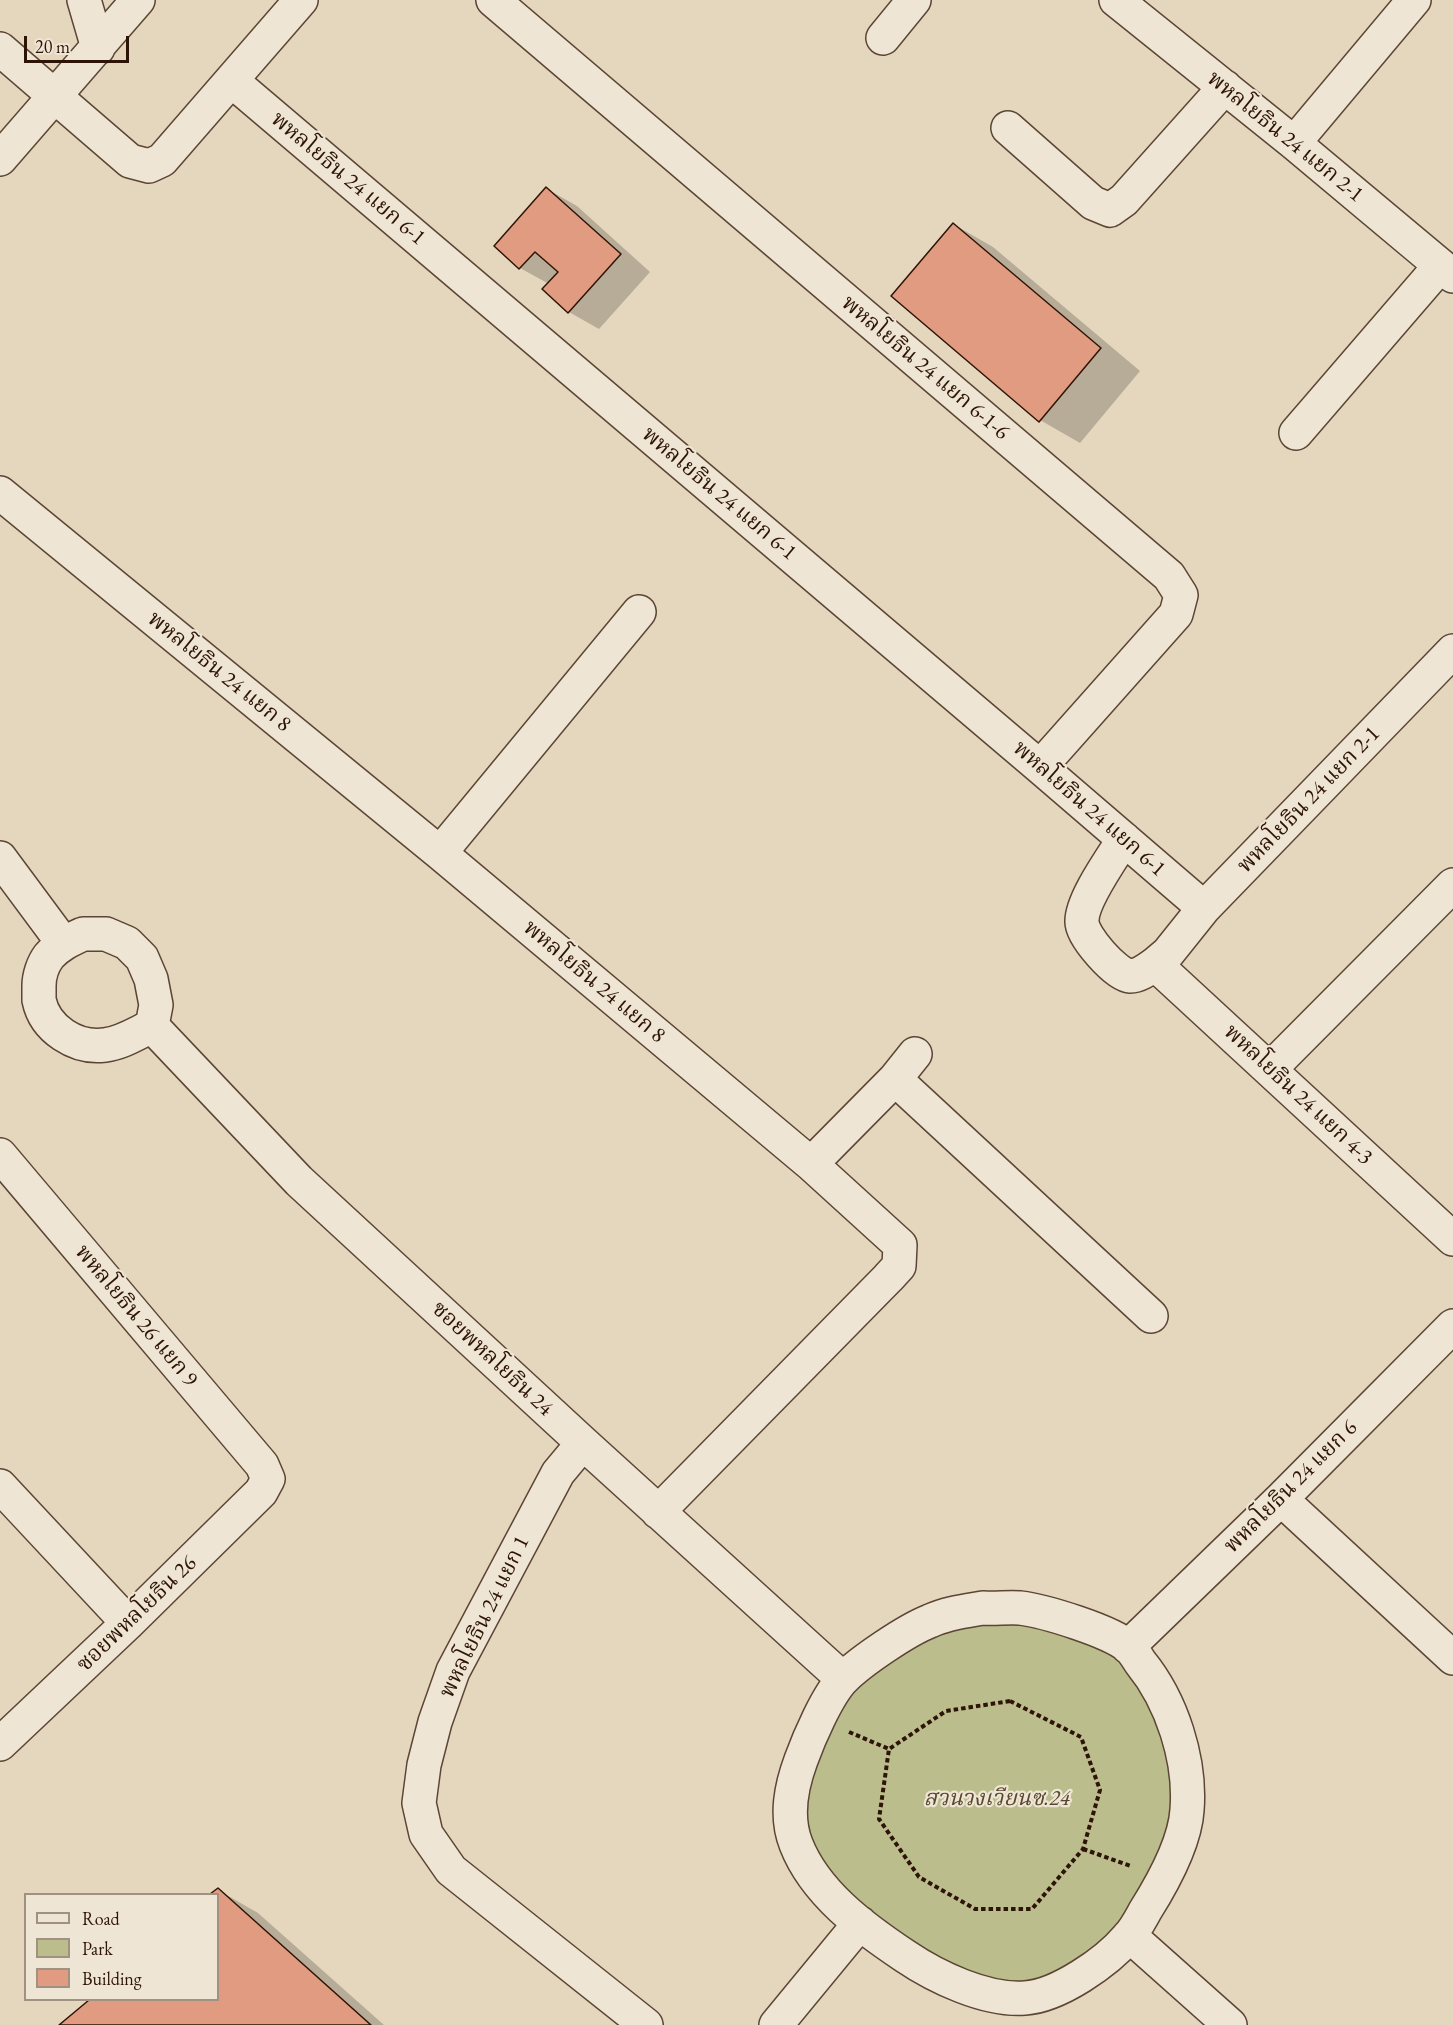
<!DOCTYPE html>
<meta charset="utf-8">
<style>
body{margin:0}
#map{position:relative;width:1453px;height:2025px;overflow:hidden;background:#e5d7bd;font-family:"EB Garamond",serif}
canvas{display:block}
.legend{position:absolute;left:24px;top:1893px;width:195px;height:108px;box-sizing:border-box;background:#eee5d4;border:2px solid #a19182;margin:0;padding:8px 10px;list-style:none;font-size:18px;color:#2e1406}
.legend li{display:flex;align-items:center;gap:12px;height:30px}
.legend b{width:30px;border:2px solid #a19182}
.scale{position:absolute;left:24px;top:36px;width:105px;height:27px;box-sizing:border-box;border:3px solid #2e1406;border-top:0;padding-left:8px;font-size:18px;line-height:21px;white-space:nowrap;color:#2e1406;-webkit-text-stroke:4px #eee5d4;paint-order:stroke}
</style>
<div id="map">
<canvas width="1453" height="2025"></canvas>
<ul class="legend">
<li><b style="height:8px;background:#eee5d4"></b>Road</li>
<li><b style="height:16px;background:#bbbd8d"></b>Park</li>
<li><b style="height:16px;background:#e09b80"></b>Building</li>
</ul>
<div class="scale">20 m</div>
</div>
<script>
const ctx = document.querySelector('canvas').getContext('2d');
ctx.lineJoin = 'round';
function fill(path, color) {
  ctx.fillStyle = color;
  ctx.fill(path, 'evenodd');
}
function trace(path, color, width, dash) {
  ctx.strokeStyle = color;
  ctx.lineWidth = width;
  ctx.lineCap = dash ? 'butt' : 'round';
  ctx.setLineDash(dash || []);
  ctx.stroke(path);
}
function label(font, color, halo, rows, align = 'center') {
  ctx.font = font + ' "EB Garamond","Noto Serif Thai",serif';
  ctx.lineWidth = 4.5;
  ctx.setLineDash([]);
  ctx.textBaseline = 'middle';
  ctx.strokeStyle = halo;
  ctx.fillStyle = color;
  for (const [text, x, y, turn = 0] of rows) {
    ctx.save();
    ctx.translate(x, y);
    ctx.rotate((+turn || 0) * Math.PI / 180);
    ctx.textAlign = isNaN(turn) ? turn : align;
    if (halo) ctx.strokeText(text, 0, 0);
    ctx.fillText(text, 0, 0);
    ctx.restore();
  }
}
const green = new Path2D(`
 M1001 1609 1100 1632 1159 1689 1186 1774 1130 1936 1054 1990 981 1992 808 1866 793 1783 832 1695 896 1640Z`);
const shadow = new Path2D(`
 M547 189 577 206 650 272 599 329 569 312 549 284 520 268Z
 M953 224 993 247 1140 371 1080 443 1040 420Z
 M218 1890 258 1913 384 2025H61L91 2000H218V1894H212Z`);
const building = new Path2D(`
 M546 187 621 254 568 313 542 289 558 272 535 252 519 269 494 246Z
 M953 223 1101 348 1039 422 891 296Z
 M218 1888 371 2025H59L89 2000H218V1894H210Z`);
const path = new Path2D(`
 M1010 1701 1081 1737 1100 1790 1083 1849 1032 1909H975L919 1877 879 1819 889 1749 946 1711Z
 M849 1732 889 1749
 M1083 1849 1131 1866`);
const minor = new Path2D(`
 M84 0 98 48
 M493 0 1169 576 1181 595 1176 614 1040 767
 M1116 0 1294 143 1453 276
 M883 38 914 0
 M0 49 130 161 149 166 162 160 301 0
 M232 81 1040 767 1204 908
 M1008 128 1093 203 1110 210 1124 200 1225 87
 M1294 143 1414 0
 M0 159 138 0
 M1296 433 1440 266
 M0 493 440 853 811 1164 900 1245 899 1266 888 1278 658 1512
 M1453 651 1204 908 1168 953 1155 964 1453 1239
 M1124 839C1112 858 1081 901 1082 922 1082 936 1116 975 1130 976 1139 976 1148 969 1155 964
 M440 853 639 612
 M0 858 63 943
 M83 934H106L127 943 142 958 151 979 156 1005 152 1026C137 1033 122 1043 105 1045 76 1049 45 1029 39 1000 39 996 39 990 39 986 39 976 43 964 49 956 59 945 70 940 83 934Z
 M152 1026 299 1181 583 1443 843 1679
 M1270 1069 1453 885
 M895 1079 1151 1316
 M0 1155 262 1465 268 1479 261 1492 128 1623 0 1744
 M811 1164 895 1079 915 1054
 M583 1443 558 1473 453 1671 435 1722 424 1765 419 1803 426 1834 451 1870 646 2025
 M0 1486 128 1623
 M1281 1499 1453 1658
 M983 1608C995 1609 1008 1607 1020 1608 1045 1611 1110 1631 1129 1647 1133 1651 1137 1657 1140 1662 1172 1701 1191 1760 1187 1810 1185 1843 1162 1884 1145 1911 1140 1920 1135 1930 1128 1937 1107 1962 1058 1996 1025 1998 986 2001 936 1977 905 1956 863 1928 815 1893 796 1844 785 1816 791 1787 801 1760 809 1738 827 1696 843 1679 861 1661 907 1630 930 1621 947 1613 965 1611 983 1608Z
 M1128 1647 1281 1499 1453 1326
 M1130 1936 1230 2025
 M776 2025 860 1923`);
const streetNames = [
 ["พหลโยธิน 24 แยก 2-1",1285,137,39],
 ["พหลโยธิน 24 แยก 6-1",348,179,40],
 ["พหลโยธิน 24 แยก 6-1-6",925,368,40],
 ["พหลโยธิน 24 แยก 6-1",719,494,40],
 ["พหลโยธิน 24 แยก 8",219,672,39],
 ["พหลโยธิน 24 แยก 2-1",1309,800,-46],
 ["พหลโยธิน 24 แยก 6-1",1089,809,41],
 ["พหลโยธิน 24 แยก 8",594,982,40],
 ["พหลโยธิน 24 แยก 4-3",1298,1095,43],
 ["พหลโยธิน 26 แยก 9",136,1316,50],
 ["ซอยพหลโยธิน 24",492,1359,43],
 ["พหลโยธิน 24 แยก 6",1291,1487,-45],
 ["ซอยพหลโยธิน 26",137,1614,-44],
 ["พหลโยธิน 24 แยก 1",485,1617,-64]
];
const parkNames = [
 ["สวนวงเวียนซ.24",997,1799]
];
fill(green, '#bbbd8d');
fill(shadow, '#0003');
fill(building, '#e09b80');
trace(building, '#2e1406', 1.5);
trace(minor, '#5c4534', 36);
trace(path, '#2e1406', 4, [4.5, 3]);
trace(minor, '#eee5d4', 33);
label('22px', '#2e1406', '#eee5d4', streetNames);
label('italic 22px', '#58472e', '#eee5d4', parkNames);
</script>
